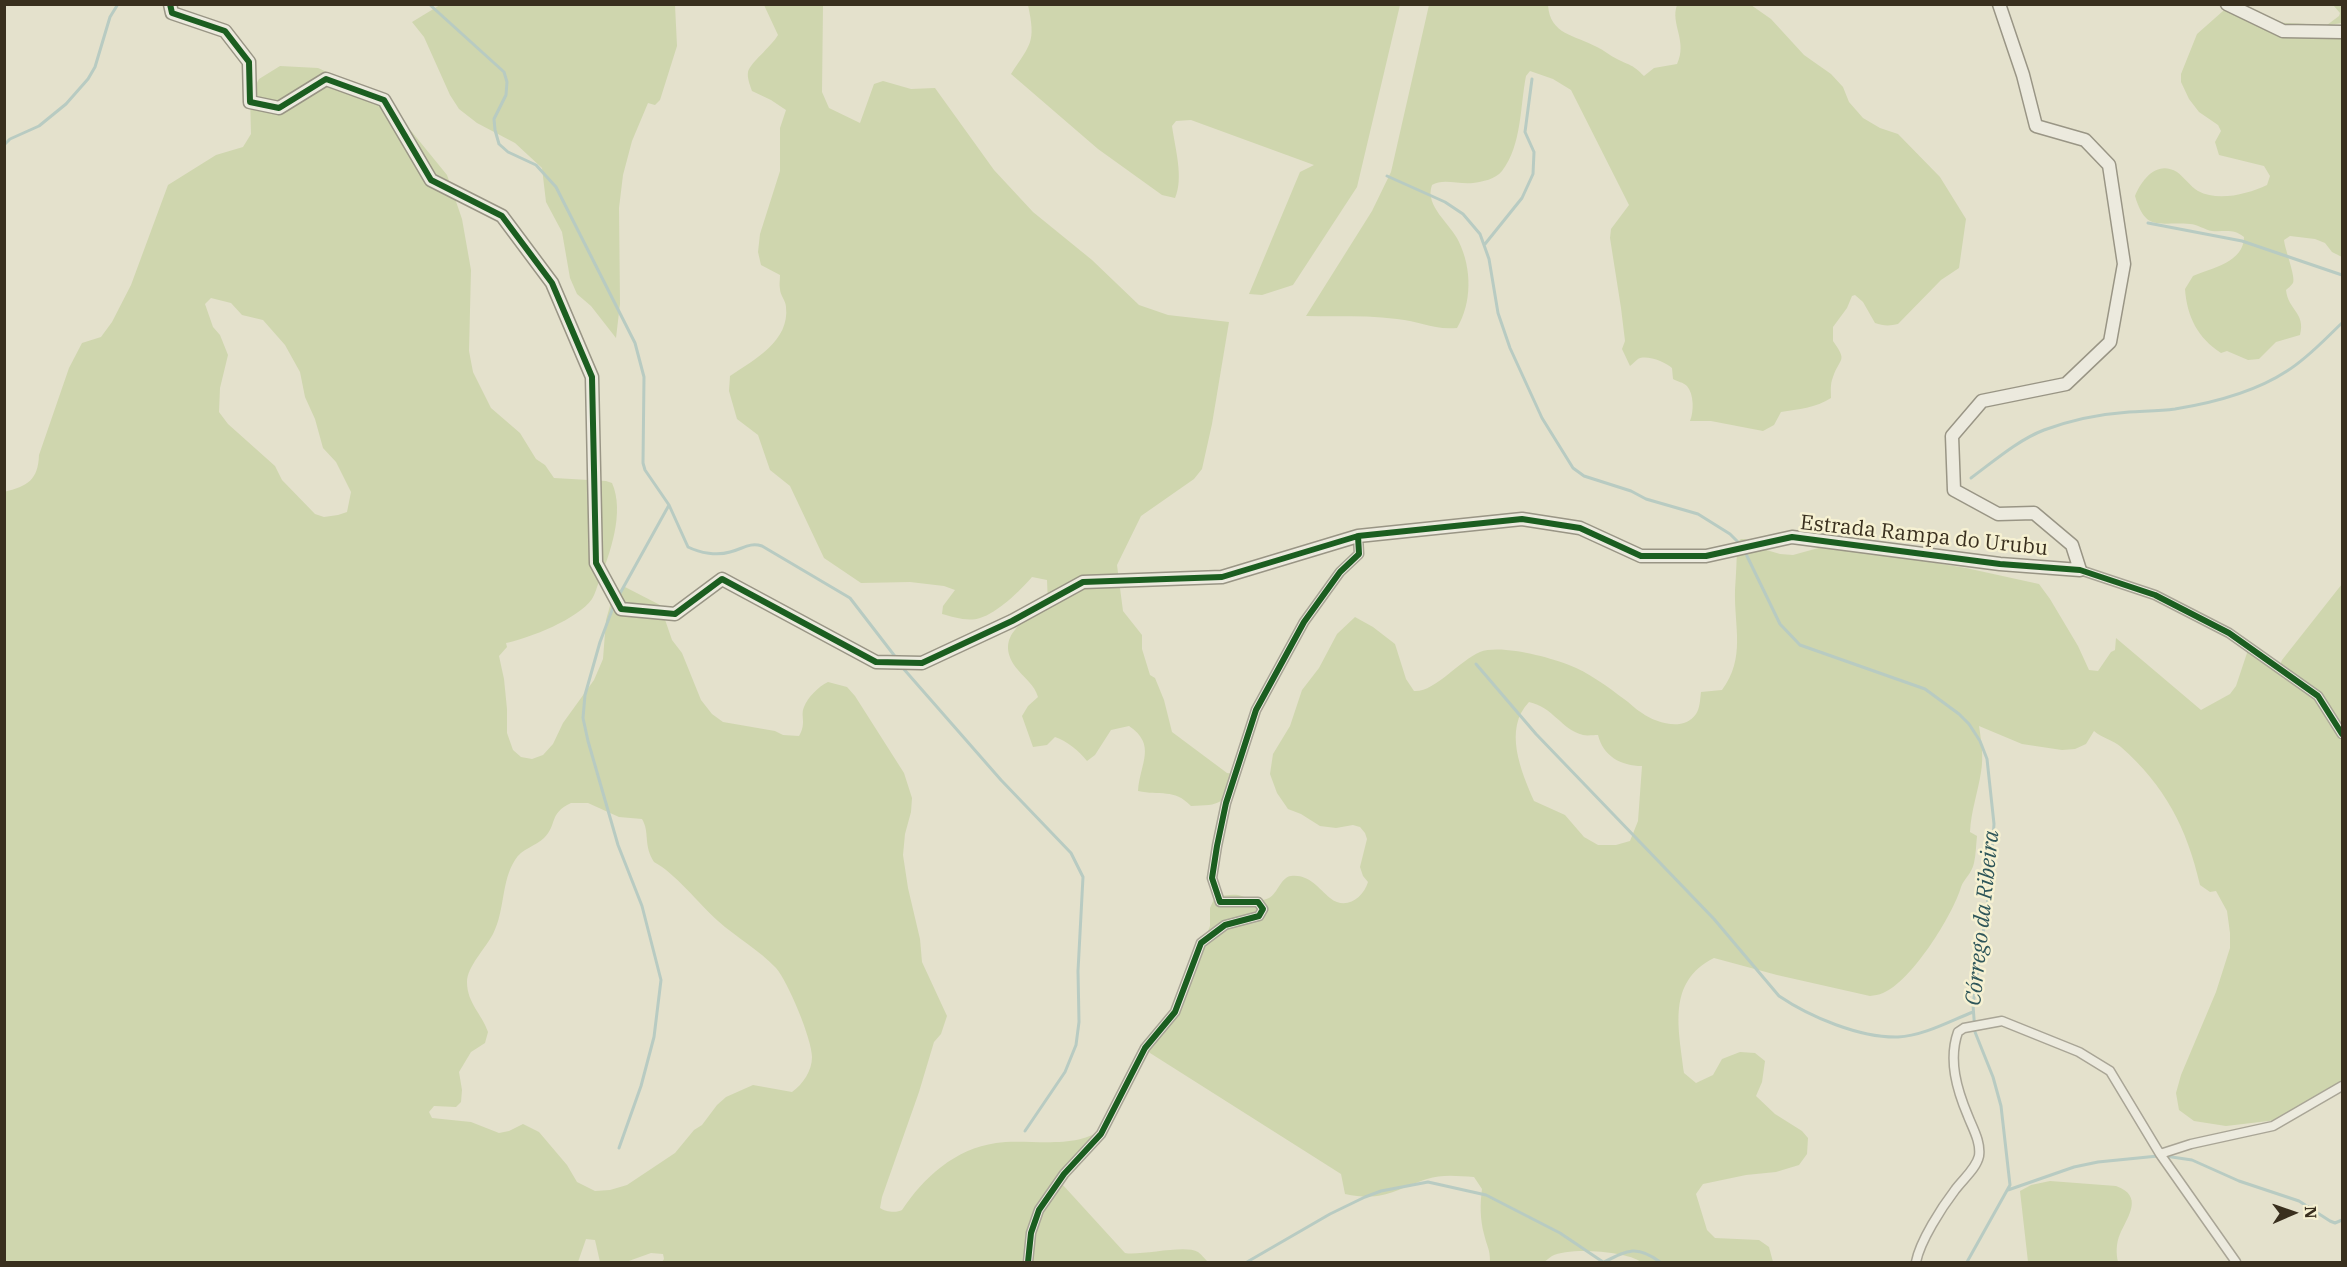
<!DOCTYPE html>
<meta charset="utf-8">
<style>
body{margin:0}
#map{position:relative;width:2347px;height:1267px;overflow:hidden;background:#e4e1cc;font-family:"IBM Plex Serif",serif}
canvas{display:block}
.frame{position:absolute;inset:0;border:6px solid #392f1e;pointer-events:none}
.north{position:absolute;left:2263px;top:1183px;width:60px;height:60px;-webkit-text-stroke:4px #f6f1d2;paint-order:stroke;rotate:88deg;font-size:16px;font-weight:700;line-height:24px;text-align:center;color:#392f1e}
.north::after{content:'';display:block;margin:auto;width:21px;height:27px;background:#392f1e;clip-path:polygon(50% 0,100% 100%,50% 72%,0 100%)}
</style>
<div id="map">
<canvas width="2347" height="1267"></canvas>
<div class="frame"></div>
<div class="north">N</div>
</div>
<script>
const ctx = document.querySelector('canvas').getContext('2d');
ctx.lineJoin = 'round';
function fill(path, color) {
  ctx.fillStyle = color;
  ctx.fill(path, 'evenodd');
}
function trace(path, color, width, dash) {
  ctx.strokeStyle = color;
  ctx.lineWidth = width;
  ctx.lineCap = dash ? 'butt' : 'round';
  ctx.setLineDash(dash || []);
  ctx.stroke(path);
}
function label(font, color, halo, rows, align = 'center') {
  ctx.font = font + ' "IBM Plex Serif",serif';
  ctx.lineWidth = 5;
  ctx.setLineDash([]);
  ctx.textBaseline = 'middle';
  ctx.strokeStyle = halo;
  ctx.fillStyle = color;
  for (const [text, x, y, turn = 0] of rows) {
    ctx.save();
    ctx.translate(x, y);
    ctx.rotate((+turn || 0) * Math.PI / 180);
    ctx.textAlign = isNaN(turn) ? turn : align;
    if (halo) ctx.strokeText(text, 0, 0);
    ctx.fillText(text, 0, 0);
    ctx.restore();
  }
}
const green = new Path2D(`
 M440 5H675L677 46 660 100 655 105 648 103 632 141 623 175 619 208 620 304 616 338 591 306 577 294 570 278 562 232 546 202 542 168 515 143 477 123 459 109 450 95 424 37 412 22Z
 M764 5H823L822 92 829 108 860 123 874 84 883 81 911 89 935 88 994 170 1033 212 1092 260 1139 305 1168 315 1229 322 1212 424 1202 469 1194 479 1141 516 1117 565 1123 611 1142 635V649L1150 675 1155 678 1164 700 1172 732 1227 773 1235 774C1226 805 1220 805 1191 806 1174 788 1160 796 1138 791 1140 763 1157 745 1129 726L1111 730 1095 755 1087 761C1079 751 1067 741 1055 737L1047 745 1033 747 1022 716 1028 706 1038 697C1034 684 1026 680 1018 670 992 638 1023 621 1048 604L1047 580 1032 577C1020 591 997 613 980 618 968 622 953 617 942 614L943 606 955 590 944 586 910 582 861 583 824 558 790 486 770 470 758 435 737 419 729 391 730 376C754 360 790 341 786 307 786 301 780 295 780 289 779 285 780 280 780 275L761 265 758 252 760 234 780 171V128L786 110 771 100 752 91C750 85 747 78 748 72 750 63 771 47 778 35Z
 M1028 5H1400L1357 187 1293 285 1262 295 1249 294 1300 172 1314 165 1191 120 1176 121 1172 126C1175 148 1184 178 1175 198L1162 195 1098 149 1011 74C1031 43 1036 43 1028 5Z
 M1429 5H1548C1550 35 1575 35 1597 47 1604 50 1610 56 1617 59 1631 66 1632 64 1644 76L1654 68 1677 64C1688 41 1670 24 1677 5H1751L1771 19 1804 55 1831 74 1843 87 1849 102 1863 118 1880 128 1898 134 1940 177 1966 219 1959 268 1941 280 1898 324C1890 326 1883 326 1875 323L1863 302 1855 295 1852 296 1847 308 1833 327V341C1848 362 1840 357 1833 377 1830 384 1831 391 1831 398 1816 408 1798 409 1781 412L1774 425 1763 431 1711 421H1690C1694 412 1694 394 1687 386 1683 382 1678 382 1673 379L1672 368C1666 362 1646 354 1638 359 1635 361 1633 364 1630 366L1622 349 1625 341 1621 308 1610 238 1611 229 1629 205 1571 90 1553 79 1530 71 1526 76C1520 106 1522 145 1502 171 1496 179 1482 182 1473 183 1460 185 1443 178 1432 185 1424 206 1451 224 1459 242 1472 269 1472 303 1457 328 1432 330 1420 321 1397 319 1367 315 1336 317 1306 316L1372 211 1391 172Z
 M2327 5H2342V23L2329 25 2342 29V257L2332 252 2325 243 2315 239 2290 236 2284 240C2285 250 2296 277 2293 283 2291 286 2288 288 2286 290 2288 310 2306 313 2300 335L2276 342 2259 359 2248 360 2227 351 2221 353C2198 338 2187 317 2185 289L2193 276C2212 268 2244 262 2244 237 2233 228 2225 232 2212 231 2205 230 2197 224 2190 224 2159 221 2146 233 2135 196 2142 179 2157 160 2177 172 2184 177 2190 186 2198 191 2218 202 2248 194 2267 185L2270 176 2264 166 2219 155 2215 142 2221 131 2218 125 2199 112 2189 99 2181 82V74L2197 34 2223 11 2229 8 2268 22 2327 25 2339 16 2340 13 2334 6Z
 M280 66 318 68 340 78 366 95 412 132 447 175 462 219 471 270 469 351 473 372 491 408 520 433 536 459 545 465 554 478 606 481 612 483C625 512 610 554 599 581 597 587 595 594 592 599 578 619 530 638 506 643L507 647 499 656 504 679 507 709V733L513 750 521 757 532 759 543 755 553 744 563 723 594 680 603 659 606 620 613 595 625 587 660 605 672 640 682 653 701 700 712 714 723 722 775 731 783 735 799 736C807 723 800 716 804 707 808 697 818 687 828 682L847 687 855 696 904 773 912 798 911 812 905 834 903 855 908 888 920 939 922 962 947 1016 941 1034 934 1042 919 1092 882 1197 880 1208C885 1212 897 1213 902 1210 924 1177 955 1149 996 1143 1026 1138 1081 1151 1103 1127L1067 1166 1062 1184 1125 1253C1141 1256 1185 1244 1198 1252 1201 1254 1205 1259 1208 1262H662L664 1259 663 1254 651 1253 626 1262H600L595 1240 586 1239 578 1262H5L4 492C28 486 38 480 39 455L69 368 82 343 101 337 112 322 131 285 168 185 216 155 243 147 251 134 250 95 259 79ZM211 298 231 303 242 315 263 320 285 345 300 372 305 397 315 419 323 448 336 462 351 492 347 512 338 515 324 517 315 514 282 480 275 466 228 424 219 412 220 388 228 355 220 335 213 327 205 304ZM571 803H588L619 817 642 819C650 832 643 845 654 862 674 872 700 905 718 921 736 937 759 950 776 968 788 982 812 1039 812 1057 812 1071 803 1084 792 1092L753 1085 726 1097 717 1105 702 1125 694 1130 675 1153 627 1185 610 1190 595 1191 577 1182 567 1165 539 1132 523 1124 509 1131 499 1133 471 1122 432 1118 429 1112 434 1106 456 1107 461 1102 462 1090 459 1072 471 1052 485 1043 488 1032C482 1014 467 1003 467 982 467 967 485 949 493 934 505 911 501 882 515 860 521 849 536 846 544 838 558 824 548 814 571 803Z
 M1741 539H1745L1763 549 1780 554 1793 555 1822 547 1844 548 1966 568 2039 584 2050 599 2078 646 2089 670 2098 671 2111 652 2115 650 2116 638 2201 710 2230 694 2236 686 2249 647 2278 670 2282 660 2342 584V1089L2322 1098 2314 1108 2277 1120 2226 1126 2194 1121 2179 1110 2176 1093 2181 1075 2216 992 2230 948V933L2227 911 2216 891 2210 892 2200 885C2187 828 2165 786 2121 747 2113 740 2102 738 2094 731L2086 744 2075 749 2062 750 2022 744 1979 726C1981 740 1984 756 1981 772 1978 792 1971 811 1970 832L1977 836C1976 845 1976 854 1974 863 1972 873 1964 879 1961 887 1953 915 1911 982 1883 993 1879 995 1874 995 1870 996L1777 975 1714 958C1666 982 1679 1029 1684 1073L1696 1083 1713 1075 1722 1059 1740 1052 1755 1053 1765 1061 1762 1082 1756 1096 1775 1114 1802 1131 1808 1138 1807 1154 1799 1165 1776 1172 1746 1175 1703 1184 1696 1194 1707 1230 1715 1238 1759 1240 1769 1247 1773 1262H1641C1626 1251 1569 1247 1552 1256 1549 1258 1547 1260 1544 1262H1490C1490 1248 1487 1247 1484 1234 1480 1219 1480 1204 1482 1189L1474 1177C1458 1176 1442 1174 1427 1179 1394 1190 1383 1202 1345 1194L1341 1174 1150 1053 1147 1049 1166 1030 1178 1009 1210 926V908L1215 897C1222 896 1231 894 1238 895 1249 898 1258 903 1269 898 1278 893 1281 877 1291 876 1309 874 1318 888 1330 898 1346 911 1363 898 1368 882L1363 876 1360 867 1367 839 1365 833 1360 827 1353 825 1336 828 1320 826 1301 814 1288 809 1277 793 1270 774 1273 754 1290 726 1302 690 1319 668 1337 634 1355 617 1373 627 1395 644 1406 679 1414 691C1434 693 1460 660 1480 652 1500 644 1549 657 1569 665 1588 672 1608 687 1624 699 1630 703 1635 709 1642 713 1656 723 1684 732 1696 714 1700 708 1700 700 1701 692L1722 690C1746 658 1734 627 1735 590 1736 574 1737 558 1737 542ZM1529 702C1553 707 1562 730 1583 735 1587 736 1594 735 1598 735 1603 756 1621 766 1642 766L1638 821 1630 841 1616 845H1598L1584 837 1565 815 1534 801C1521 771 1503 729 1529 702Z
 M2050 1181 2116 1186C2144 1196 2128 1216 2120 1234 2116 1243 2116 1254 2118 1262H2028L2020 1191 2031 1185Z`);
const stream = new Path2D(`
 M429 4 504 72 507 82 506 95 494 119 495 130 499 144 508 152 536 165 556 187 635 343 644 377 643 463 645 470 669 505 688 547C700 553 717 556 730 552 743 549 749 542 762 546L850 598 897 659
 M4 145 10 139 39 126 66 104 88 79 95 67 110 17 118 4
 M1387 176 1445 202 1463 214 1480 234 1489 259 1498 313 1510 348 1542 418 1573 468 1584 476 1631 491 1646 499 1698 514 1730 534 1740 544
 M2148 223 2242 241 2342 275
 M1485 244 1522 198 1533 174 1534 152 1525 132 1532 79
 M1971 478C1994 461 2018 440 2044 430 2071 420 2101 414 2129 412 2144 411 2160 411 2175 409 2212 403 2255 392 2287 371 2308 358 2325 339 2342 323
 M1745 552 1780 624 1800 645 1925 689 1959 714 1969 724 1980 741 1987 759 1994 824 1989 892 1973 1005 1975 1032 1993 1077 2001 1106 2010 1185 1967 1262
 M618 597 669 505
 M614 605 600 642 585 695 583 718 588 741 618 845 642 906 661 980 654 1037 641 1086 619 1148
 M1476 664 1536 734 1714 919 1779 996C1810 1017 1860 1038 1898 1037 1923 1036 1950 1021 1973 1012
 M902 667 1001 780 1071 853 1083 877 1078 971 1079 1022 1076 1045 1065 1072 1025 1131
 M2165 1156 2192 1160 2239 1181 2299 1201 2330 1221 2335 1223 2342 1220
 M2008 1190 2074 1167 2098 1162 2158 1156
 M1247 1262 1330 1214 1365 1197 1381 1191 1428 1182 1486 1195 1560 1233 1603 1262
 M1604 1262C1628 1250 1637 1245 1660 1262`);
const street = new Path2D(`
 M2080 570 2155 595 2229 633 2318 696 2342 734
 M2160 1154 2191 1144 2273 1126 2342 1086
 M1028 1262 1031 1233 1039 1210 1064 1174 1101 1134 1145 1048 1175 1012 1201 943 1225 925 1259 916 1263 909 1258 902H1220L1212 878 1217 846 1226 803 1256 710 1304 622 1340 572 1359 554 1358 536
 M1916 1262C1920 1241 1942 1207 1955 1190 1963 1179 1976 1169 1979 1156 1981 1142 1973 1129 1968 1116 1957 1090 1948 1060 1958 1032L1964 1028 2002 1021 2079 1052 2110 1071 2160 1154 2236 1262`);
const secondary = new Path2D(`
 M170 4 172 13 225 31 249 62 250 102 279 108 326 79 384 100 431 180 502 216 552 283 592 377 596 563 621 609 675 614 722 579 876 662 922 663 1012 621 1083 582 1222 577 1358 536 1522 519 1580 528 1641 556H1706L1792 537 2000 564 2080 570 2072 545 2034 513 1998 514 1954 490 1952 436 1982 401 2066 384 2110 342 2124 264 2109 165 2085 140 2036 126 2023 75 1999 4
 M2227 4 2283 31 2342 32`);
const cycleway = new Path2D(`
 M170 4 172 13 225 31 249 62 250 102 279 108 326 79 384 100 431 180 502 216 552 283 592 377 596 563 621 609 675 614 722 579 876 662 922 663 1012 621 1083 582 1222 577 1358 536 1522 519 1580 528 1641 556H1706L1792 537 2000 564 2080 570 2155 595 2229 633 2318 696 2342 734
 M1028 1262 1031 1233 1039 1210 1064 1174 1101 1134 1145 1048 1175 1012 1201 943 1225 925 1259 916 1263 909 1258 902H1220L1212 878 1217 846 1226 803 1256 710 1304 622 1340 572 1359 554 1358 536`);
const streetNames = [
 ["Estrada Rampa do Urubu",1924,536,6]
];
const waterNames = [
 ["Córrego da Ribeira",1983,918,-84]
];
fill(green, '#cfd6ae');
trace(stream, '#b8cbc2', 3);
trace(street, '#a9a596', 11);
trace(secondary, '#999585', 15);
trace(street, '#eceade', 8);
trace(secondary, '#eceade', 12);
trace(cycleway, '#1b5e20', 6);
label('21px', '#392f1e', '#f6f1d2', streetNames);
label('italic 22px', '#2d5559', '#f6f1d2', waterNames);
</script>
